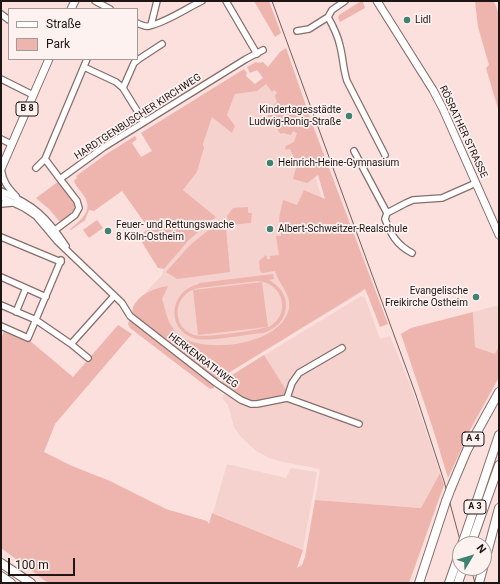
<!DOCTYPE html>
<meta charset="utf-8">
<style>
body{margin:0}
#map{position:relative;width:500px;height:584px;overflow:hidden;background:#fbe0dd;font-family:Roboto,sans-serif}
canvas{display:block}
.frame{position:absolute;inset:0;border:2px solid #1e1514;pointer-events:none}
.legend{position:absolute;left:8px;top:8px;width:130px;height:52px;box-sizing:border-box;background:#fdf2f0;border:1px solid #a49a98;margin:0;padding:5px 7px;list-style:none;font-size:12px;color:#1e1514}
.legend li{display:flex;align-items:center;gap:8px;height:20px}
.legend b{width:20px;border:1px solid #a49a98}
.north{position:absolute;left:452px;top:536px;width:40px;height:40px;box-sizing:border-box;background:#fdf2f0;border:1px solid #a49a98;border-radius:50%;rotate:52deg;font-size:11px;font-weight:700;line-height:16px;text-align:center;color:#1e1514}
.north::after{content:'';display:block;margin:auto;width:14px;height:18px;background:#408272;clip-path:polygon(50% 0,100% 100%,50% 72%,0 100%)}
.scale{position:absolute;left:8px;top:558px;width:67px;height:18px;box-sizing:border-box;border:2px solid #1e1514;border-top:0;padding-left:5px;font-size:12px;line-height:14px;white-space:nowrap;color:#1e1514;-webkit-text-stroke:3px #fdf2f0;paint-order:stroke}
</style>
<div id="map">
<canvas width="500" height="584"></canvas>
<div class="frame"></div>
<ul class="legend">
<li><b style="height:5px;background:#fff"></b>Straße</li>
<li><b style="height:11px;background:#eeb5ae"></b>Park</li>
</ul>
<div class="north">N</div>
<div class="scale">100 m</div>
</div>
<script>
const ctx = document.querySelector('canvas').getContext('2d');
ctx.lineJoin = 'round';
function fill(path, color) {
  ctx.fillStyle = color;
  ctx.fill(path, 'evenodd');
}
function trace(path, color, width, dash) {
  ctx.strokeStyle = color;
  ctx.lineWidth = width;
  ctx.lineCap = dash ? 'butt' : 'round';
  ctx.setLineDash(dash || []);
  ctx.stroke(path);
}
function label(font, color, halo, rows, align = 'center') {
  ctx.font = font + ' Roboto,sans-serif';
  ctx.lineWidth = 3.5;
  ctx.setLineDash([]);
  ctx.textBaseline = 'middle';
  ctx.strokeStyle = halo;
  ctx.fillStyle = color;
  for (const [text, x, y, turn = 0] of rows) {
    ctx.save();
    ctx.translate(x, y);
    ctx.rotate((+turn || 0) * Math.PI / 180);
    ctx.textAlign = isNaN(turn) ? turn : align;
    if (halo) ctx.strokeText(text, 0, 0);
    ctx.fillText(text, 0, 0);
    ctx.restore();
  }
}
const built = new Path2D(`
 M268 67 302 135 324 205 343 257 362 292 220 378 133 310 132 307 162 275 164 269 189 240 216 217 183 190 197 172 204 148 203 144 212 116 235 126 227 115 235 94 255 84 263 78Z
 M361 296 365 297 380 339 390 336 411 387 440 473 421 508 315 500 320 469 283 462 269 458 255 450 241 437 234 427 228 405 222 398 225 393 220 382Z
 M499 305V345L495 354 475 347 473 312Z
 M227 464 286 478 291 468 317 472 303 550 213 513Z`);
const green = new Path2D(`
 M254 1H269L281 33 275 37Z
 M361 1H365L363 2 365 8 340 22 338 18 339 15Z
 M475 1H493L496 6 499 15V112L486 68 489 65 478 27Z
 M286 48 312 123 388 324 380 327 368 296 365 289 217 380 153 331 132 313C134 296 153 288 168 286L162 299C166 312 168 325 178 334 202 356 283 345 289 308 291 293 279 285 275 271L262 273 260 271 259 261 266 255 267 259H270V256L279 255 276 236H281L279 218 283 200 297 205 304 190 325 199 318 175 307 183 293 179 297 164 290 149 286 150 285 148 286 146 294 142 297 133 293 131 291 135 283 133 281 134 268 118 267 107 273 106 277 102 275 96 277 92 274 90 272 92 266 84 257 91 235 94 227 115 235 126 232 133 212 117 203 144 204 148 197 172 183 190 216 217 189 240 164 269 158 268 138 236 149 229 122 191 94 211 89 210 85 220 71 230 70 229C80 221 94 211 84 196 81 191 76 187 74 181L77 178 76 176 105 155 135 136 137 139 132 143 141 157 152 151 141 133 244 69 247 73 246 76 255 84 263 78 257 70 250 73 247 67 256 62 257 63 263 62 268 67 280 52Z
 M59 181C75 201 85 204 60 222L49 209 36 198Z
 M248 207V213H252L251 223 229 225 227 216 233 208Z
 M225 217 230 272 177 279 166 272 190 245Z
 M97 220 103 228 89 238 83 230Z
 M273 274 274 279 269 280C294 293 291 325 263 333 248 334 205 343 193 338 165 328 170 290 199 284V283ZM258 281C283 283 292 314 269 327H268L262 282 193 290 198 335 267 327C256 331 203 338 194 335 169 326 174 292 199 288Z
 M473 312 475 347 495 354 499 345 498 379 470 430 448 478 433 429 401 334 411 328Z
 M130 319 214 385V388L210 389 130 328 128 324Z
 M118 325 132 334 55 424 44 452 72 466 110 481 166 509 207 521 209 524 212 513 303 550 297 568 302 565 305 557 315 500 421 508 440 473 444 485 409 583H48L1 548V338L6 328 29 340 73 377Z
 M264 355 286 390 284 394C252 406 248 402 221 384V382Z`);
const minor = new Path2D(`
 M95 1 110 9
 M226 1 257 54
 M1 14 9 20
 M328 17C333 26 338 36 340 46 343 57 343 69 347 81L385 155
 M137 23C141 25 145 27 149 26 167 22 185 9 202 1
 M151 25 157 1
 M297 31 309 29 328 17 332 10 345 1
 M84 67 116 82 123 88 144 122
 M1 79 33 95
 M123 88 134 63 139 59 162 44
 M1 139 11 144
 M354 151 387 213
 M36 168 45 159
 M1 169C3 181 7 187 16 196
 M60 179 45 159 87 59
 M1 191C34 205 46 216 66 246
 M1 197 24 208 36 216 57 241 122 303 130 316 216 383 241 400 251 404H257L287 398 359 424
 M1 204 12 203
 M51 233 75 215 79 208 77 201 60 179 104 147 246 59 263 50
 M1 237 61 262
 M412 253C397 245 391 235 385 219L387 213 406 203 413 200 442 198 476 183
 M1 277 46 297
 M1 305 36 320
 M16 312 26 288
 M36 320 71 344 88 358
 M1 326 28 338 61 260
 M71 344 114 296
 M287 398 292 383 299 373 342 348`);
const major = new Path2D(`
 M377 1 433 90 443 109 499 235
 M71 9 75 1
 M1 169 49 59`);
const highway = new Path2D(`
 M451 488 467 450 499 392
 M465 536 499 435
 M471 544 499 465
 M1 563 31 583
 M1 576 11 583
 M419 583 446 501
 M449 583 460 552
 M458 583 463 568
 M479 583 499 508`);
const tram = new Path2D(`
 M272 1 416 395 444 481 461 544
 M471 568 475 583`);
const highwayBridge = new Path2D(`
 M446 501 451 488
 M462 544 465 536`);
const markers = [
 [407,20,4,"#408272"],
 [349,116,4,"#408272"],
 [270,163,4,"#408272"],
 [270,229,4,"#408272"],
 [108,231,4,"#408272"],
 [476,297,4,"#408272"]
];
const shields = [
 [27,109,22],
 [473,439,22],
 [475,507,22]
];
const shieldNames = [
 ["B 8",27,109],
 ["A 4",473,439],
 ["A 3",475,507]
];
const poiNames = [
 ["Lidl",415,20],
 ["Kindertagesstädte",341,110,"right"],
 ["Ludwig-Ronig-Straße",341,122,"right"],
 ["Heinrich-Heine-Gymnasium",278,163],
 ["Feuer- und Rettungswache",116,225],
 ["8 Köln-Ostheim",116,237],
 ["Albert-Schweitzer-Realschule",278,229],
 ["Evangelische",468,291,"right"],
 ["Freikirche Ostheim",468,303,"right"]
];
const streetNames = [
 ["HARDTGENBUSCHER KIRCHWEG",138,117,-33],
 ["RÖSRATHER STRASSE",463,132,65],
 ["HERKENRATHWEG",203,361,37]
];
fill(built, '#f5d2ce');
fill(green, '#eeb5ae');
trace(minor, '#866e6b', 8);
trace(major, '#866e6b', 9);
trace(highway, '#866e6b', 10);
trace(minor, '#fff', 5.5);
trace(major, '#fff', 7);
trace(highway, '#fff', 8);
trace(tram, '#70605e', 1);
trace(highwayBridge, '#866e6b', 10, []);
trace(highwayBridge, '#fff', 8);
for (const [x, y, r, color] of markers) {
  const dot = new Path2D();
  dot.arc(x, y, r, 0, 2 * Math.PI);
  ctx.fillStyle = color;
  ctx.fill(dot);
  trace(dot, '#fdf2f0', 1.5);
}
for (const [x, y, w] of shields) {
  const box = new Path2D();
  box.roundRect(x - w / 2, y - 7, w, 14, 3);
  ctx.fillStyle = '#fdf2f0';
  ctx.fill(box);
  trace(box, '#1e1514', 1);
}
label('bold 9px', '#1e1514', null, shieldNames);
label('10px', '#1e1514', '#fdf2f0', poiNames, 'left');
label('10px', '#1e1514', '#fdf2f0', streetNames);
</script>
